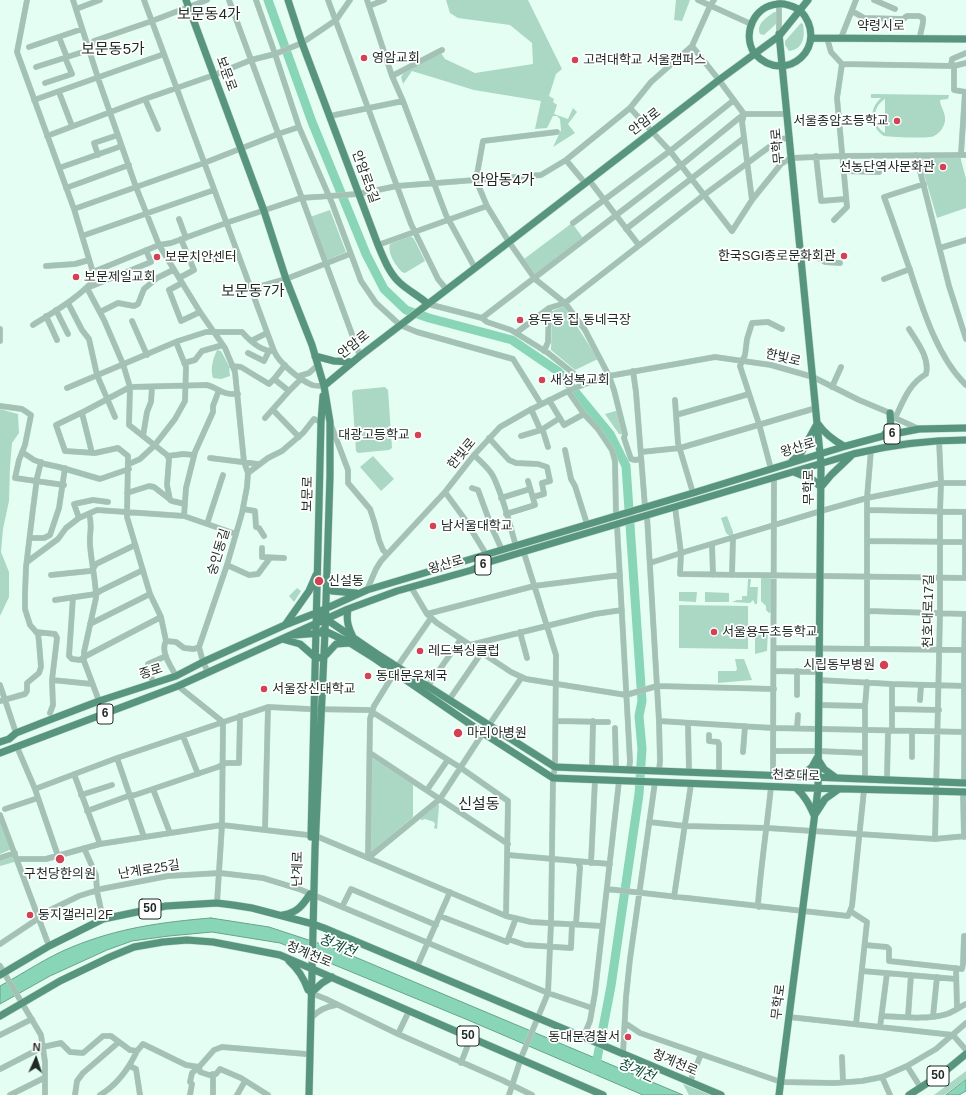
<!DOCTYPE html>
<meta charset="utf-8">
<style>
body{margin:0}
#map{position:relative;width:966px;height:1095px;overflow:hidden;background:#e5fef3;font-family:Helvetica,sans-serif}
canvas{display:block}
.north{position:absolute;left:16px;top:1039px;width:40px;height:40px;-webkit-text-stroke:3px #fff;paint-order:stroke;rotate:3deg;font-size:11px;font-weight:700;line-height:16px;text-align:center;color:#1e2a25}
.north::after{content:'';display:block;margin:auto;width:14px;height:18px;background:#1e2a25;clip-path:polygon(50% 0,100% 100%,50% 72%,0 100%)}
</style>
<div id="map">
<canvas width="966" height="1095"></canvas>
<div class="north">N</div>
</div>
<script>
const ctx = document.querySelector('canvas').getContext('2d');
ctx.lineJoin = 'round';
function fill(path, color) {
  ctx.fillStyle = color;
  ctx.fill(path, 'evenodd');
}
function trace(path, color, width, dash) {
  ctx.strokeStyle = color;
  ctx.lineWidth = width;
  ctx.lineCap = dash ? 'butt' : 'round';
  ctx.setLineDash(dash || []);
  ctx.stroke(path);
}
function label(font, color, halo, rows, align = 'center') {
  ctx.font = font + ' Helvetica,"Noto Sans KR",sans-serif';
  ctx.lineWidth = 3.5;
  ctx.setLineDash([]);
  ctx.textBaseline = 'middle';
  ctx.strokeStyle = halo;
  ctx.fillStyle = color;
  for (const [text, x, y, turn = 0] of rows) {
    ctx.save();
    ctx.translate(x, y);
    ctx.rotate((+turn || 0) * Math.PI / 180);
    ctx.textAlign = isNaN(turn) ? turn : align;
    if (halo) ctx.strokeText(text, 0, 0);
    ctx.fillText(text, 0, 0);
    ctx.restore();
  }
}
const green = new Path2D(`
 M446 0H528L562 69 556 74 549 96 554 99 553 102 557 105 554 114 568 119 573 108 577 112 568 124 575 133 553 147 561 130 560 119 557 116H553L547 128 535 129 541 101 474 90 412 71 403 84 401 77 404 73 441 53 445 59 475 73 533 64 532 43 510 25 458 18 450 13Z
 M676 0H690L682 21 674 20Z
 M774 12H777V23L764 35 760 34C756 24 766 18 774 12Z
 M801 23 803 24C805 36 804 49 789 51L785 45V41Z
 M871 94 949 95 948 99 940 100C940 107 946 112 945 121 944 127 940 133 934 136 929 139 891 137 884 136 870 127 868 109 881 98H871ZM885 99V133C871 125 872 107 885 99Z
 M960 156 966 179V208L937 218 919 157Z
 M330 210 346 252 327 260 310 217Z
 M572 223 583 238 535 274 524 259Z
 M411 236 414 239 425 261 405 273 402 272C396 266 387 253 390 244Z
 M564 306 598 359 575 370 551 350 552 311Z
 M217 350 221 351 229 366 230 376 221 379 213 378C210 368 213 359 217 350Z
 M385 387 388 390 392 448 389 450 358 453 356 451 352 392 354 390Z
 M0 409 18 414 19 433 12 443 10 467 9 501 3 529 1 552 9 572V597L0 616Z
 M619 410 625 434H619L605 414Z
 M373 456 394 479 381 491 360 467Z
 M727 516 733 532V534L730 536 726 533 721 518Z
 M761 578H771V612L769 613 766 610V606L761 601Z
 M748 579H751L750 587H758L757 604H755L753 600 750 603 732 602 737 600H742V596H747Z
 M297 588 301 591 294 602 289 596Z
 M679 592H697L696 602 679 601Z
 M705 592 729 593V602H705Z
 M679 605 748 606V649L679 648Z
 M755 631H768L767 651 755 654Z
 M735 659H744L752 680 718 683V671H736L737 669Z
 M372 758 413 784V817L370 853Z
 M438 804 439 806 437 829 434 828 435 824 434 822 425 819 422 820 420 819Z
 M0 819 12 849 0 854Z
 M14 854 18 861 0 866V860Z
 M966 1071V1079L944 1095H934Z
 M683 1084 711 1095H689Z`);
const water = new Path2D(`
 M211 918 269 927 336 949 683 1095H643L468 1020 303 952 280 943 212 932 169 936 132 941 107 950 50 976 0 1004V986C24 973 47 957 72 947 118 928 162 922 211 918Z
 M966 1080V1091L959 1095H946Z`);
const river = new Path2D(`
 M268 0 312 122 366 254 384 289 406 310 429 318 512 340 559 372 610 434 626 466 642 701 639 716 642 749 639 794 611 986 595 1070`);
const minor = new Path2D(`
 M27 0 17 52 74 209 95 279C77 299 55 311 33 325
 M73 0 99 81 136 187 159 245 200 312 225 348 235 372 244 462 248 473 247 487 242 513 227 565 199 647 203 662 208 672
 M144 0 274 351C279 363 300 380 312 385 315 386 321 386 324 386
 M229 0 360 356
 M256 0 275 54 299 127 332 203 361 281 376 303 400 325 417 332 513 359 541 404
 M328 0 411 224 438 279 447 290
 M367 0 392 76 403 101 446 215 475 268
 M698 0 751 24
 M874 0 895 9
 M369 6 384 0
 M76 9 100 0
 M852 11 864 18 903 19 907 16H919L923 18C924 25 920 31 920 38
 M779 34V0
 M827 38 831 52 842 64 954 66 966 63
 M841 38 856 0
 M692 46 719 80 744 114 742 122 752 200
 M29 47 82 29
 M89 49 94 41 152 21 207 0
 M951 66 952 59 966 53
 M954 66V90L966 92
 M36 67 89 50
 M392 76 442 50
 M45 83 72 74 66 60V55L59 37
 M59 92 72 126
 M145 99 158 129
 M34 100 164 54
 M630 108 670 151 732 231 752 200 781 164 791 158 841 156 966 155
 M330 116 403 101
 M557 132 483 141 476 180 487 206 509 242 535 279 565 303 585 330 609 376 614 390 625 434 624 438 631 459 635 460 641 459
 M47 136 145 99 214 75 251 60 275 54 302 43 336 20 350 0
 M961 154 965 92
 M98 155 94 143 118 135
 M916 155 949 286 966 339
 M816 156 821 201 845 199
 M566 160 585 183
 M59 168 119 147 121 144
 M843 171 879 172
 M589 180 638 244
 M924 184 884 197C893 221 901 245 910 270 922 307 937 357 966 385
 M66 188 129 165
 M74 209 204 163 278 134 299 127
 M179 219 186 238
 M834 220 847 207 837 98 842 64
 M573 223 674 148 734 100
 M626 229 744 138
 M82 236 214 190
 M378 245 487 206
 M940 248 966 240
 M146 250 151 262 87 288 104 320 123 364 130 387 129 425 167 455 169 459 167 485 170 500
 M801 255 815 256 825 262 840 263
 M213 260 237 251
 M46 266 75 264 89 260
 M93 272 159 245 171 243 226 223 301 198 358 194 397 186 541 175 566 160 630 108 651 82 692 46 710 6 714 0
 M179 278 194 270 181 239
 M884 279 910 269
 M182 283 169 290 181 321 200 312
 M251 289 286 279 350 254
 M68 303 82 330 89 339 97 375 115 417
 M428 304 482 318 487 322 511 330 548 353 578 377 583 385
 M56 310 68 334
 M100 312 118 303 134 306 138 304 144 289 157 278 173 270
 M46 316 57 340
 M482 318 679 167 744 114H787
 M132 321 147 355
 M0 329V341
 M516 333 549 308 565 303 704 195 780 139 790 138
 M251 341 267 333
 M544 351 548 342 549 308
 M248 353 264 361 269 351
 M184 363 195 360 202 351 223 345
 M232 366 241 367 269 384 274 379 289 391
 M633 371 636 392 645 507
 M299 376 309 373 318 365
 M274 379 285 365
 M832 387 841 367
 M67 388 178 341 206 332H242C250 341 262 352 274 351
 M568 391 584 414 598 429 612 450 615 461 616 515
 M549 400 564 425 584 414
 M675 400 678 443 693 493
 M0 406 22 409 31 415 25 445 19 460 15 478 64 485
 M531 409 540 429 543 431 548 447
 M273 410 299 437
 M82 413 92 453
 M676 415 749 394
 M265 418 289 391 302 378
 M895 418C904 400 908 385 926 374 930 358 917 342 909 329
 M331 425 348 470V483L370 509 374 521 379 540 383 550 387 554
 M143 436 147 412 151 402 152 387
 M521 436 541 430 560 418
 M489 438 509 460 516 463 538 464 547 467 550 481 542 483 544 494 533 497
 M565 450 571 479 575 486 587 524
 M22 452 34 460 45 464 59 467 100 479 129 469
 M641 452 680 448 816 408
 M474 455C481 462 489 468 493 476 504 498 509 523 516 546
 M168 456 183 454 194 455
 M210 458 258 464
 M129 464 140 459 154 446 175 419 185 401 186 367 176 342
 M771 469 759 424 740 366 745 355 747 339 752 323 768 322 782 329
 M248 473 268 458 282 451 303 433 314 419 321 422
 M472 488 478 490 492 528 502 550
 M445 492 464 518 486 554
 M127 493 149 486 154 487 172 501 185 504
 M501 498 530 489
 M675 507 681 553 680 574 966 578
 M243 509 255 511 256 527 259 528 264 536
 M868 510 966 512
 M965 512V578
 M89 514C93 526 89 533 90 544 91 562 96 580 96 598L84 652V661L99 701
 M506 514 535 505 528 481
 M184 516 186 488 195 452 213 412V406L219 390
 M647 516 659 721 660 761 659 771
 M79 518 74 504 93 500 108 502
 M207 524 223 475
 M617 525 630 761 629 770
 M30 538H44L50 535 59 508 65 468
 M867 541 966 542
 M712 544 713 575
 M262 548V557L284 558
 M27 562 58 539 66 528 79 518 97 510 184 516 236 534
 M650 563 681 553 821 511 867 498 941 483H966
 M227 565 249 575 258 574 270 558
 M51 575 90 571 93 569 96 564 135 545
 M732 575 733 537
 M411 587 427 614 437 623 511 672 526 679 626 695 657 686 774 689
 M367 590 376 569 381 561 445 492 474 455 500 427 528 411 568 391 585 384 609 376 715 357 771 365 813 377 859 400 890 413 895 418 919 429
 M73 597 69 656 72 659 80 660 84 657 161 617
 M55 600 96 594 100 591 143 570
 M868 611 966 614
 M427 614 534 586 620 575
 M90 624 150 594
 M36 632 55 634 57 638 52 680 53 705 50 713
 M520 632 527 658
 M166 641 176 642 184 648 194 649 199 647
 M470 645 595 614 622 610
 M774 648 966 650
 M867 649V498L871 450
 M397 667 431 618
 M774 671 818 672
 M797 671V695
 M176 676C171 666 160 652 166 641L161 617 150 594 127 517 128 456 118 448 95 453 65 451 56 425 85 411 130 387 207 385C221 389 221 395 238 394
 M52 680 92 684
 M818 680 892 684 966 686
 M153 684 148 664 166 656
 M0 685 16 733
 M178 686 223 722 222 825 217 903
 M428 686 461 639
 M449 700 482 652
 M920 700 921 685
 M0 701 25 694 27 691V683L39 673 41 667 39 642 38 634 30 625 25 609V594L26 567 33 509 37 478 41 462
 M818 705 865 706
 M892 709 939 710
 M556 721 608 722
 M659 721 773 728 966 732
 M688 724 689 772
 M489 725 522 677
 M615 728 616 769
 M797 728 798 715
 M892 731V684
 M709 735V741L718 742 719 744V773
 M183 736 198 774
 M17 747 35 789 58 856
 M773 751H818L865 753
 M743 752 745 726
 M370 753 508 844
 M912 757V731
 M117 758 144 837
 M592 769 593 721
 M74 774 100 844
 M773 775 774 478
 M865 779V706L867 682
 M887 780 888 731
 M964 783C965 726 963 670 965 614
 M35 789 117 758 268 707 309 709 369 710 461 768 508 801 506 916
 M153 789 170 833
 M427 790 447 761
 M963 792 964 837
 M81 795 112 785
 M5 809 38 798
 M87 811 128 796 135 795 218 767 226 763H239L240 716
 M0 815 49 946
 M649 822 685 826 767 828 935 839 966 836
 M265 830 268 707
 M935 839 940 613V512L941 483 939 440
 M84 848 96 875 97 891 103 919
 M508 855 610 864
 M0 858 15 853
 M368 858 370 719 374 706 395 672
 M368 858 440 799 483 733
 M17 859H46L100 844 222 825 265 830 316 836 506 916 531 922 602 926
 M591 863 595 780
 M607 889 848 916 852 906 864 790
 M674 897 691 784
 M342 907 351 889 436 925
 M759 907 758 904C761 865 767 826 771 787
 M850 911 867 922 856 1024
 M440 916 507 942 516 918
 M576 924 580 867 578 862
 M508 939 525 945 571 948 572 924
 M0 944 39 918 42 914 79 896 101 889 168 876 220 873 263 878 299 889 548 993 592 1008
 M865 945 887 947 889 949V961L962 969 963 964 964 936H966
 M0 966 41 1035 45 1062V1095
 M417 967 450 892
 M956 968 957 1008
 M862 971 956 979
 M311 993 326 999 398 1034 502 1080 532 1095
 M882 1016C902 1017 927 1020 947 1014 953 1012 960 1007 966 1004
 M933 1016 937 977
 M789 1017 953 1035 966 1050
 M908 1017 911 975
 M311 1018C319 1010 325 1007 336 1005
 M625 1023 640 1033 781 1082 835 1083 862 1081 882 1077 907 1066 936 1049 966 1023
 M880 1027 887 973
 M398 1034 409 1011
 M0 1035 32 1019
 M583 1038 590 1021 595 993 619 781
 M623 1054 626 997 630 959 655 782
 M842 1057 843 1082
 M461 1063 471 1037
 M130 1066 136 1069 140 1095
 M907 1066 921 1088
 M199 1067 200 1072 209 1075 216 1074 220 1069 241 1078 268 1095
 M0 1069 43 1047 61 1043 70 1052 83 1053 103 1036H111L130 1050 137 1051 143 1044 186 1065 199 1067 214 1050 222 1047 306 1054
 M882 1077 890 1095
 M690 1082 701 1054
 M10 1095 44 1078
 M75 1095 77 1081 83 1073 119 1042
 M100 1095C117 1085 129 1068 137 1051
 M190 1095 192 1084 190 1082 192 1073 199 1067
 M213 1095V1074
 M237 1095 245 1081
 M509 1095 521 1058 548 993 551 923 553 778 555 767 556 655 524 553`);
const major = new Path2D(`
 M186 0 264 211 286 279 312 345 324 386 330 422V476L325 632 315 849 309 1095
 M288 0 302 43 378 245C384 259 389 273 400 283 409 291 419 296 428 304
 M779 34 821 464 818 789 779 1095
 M811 38 966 39
 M754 53C742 33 754 6 778 4 785 3 792 6 798 9
 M755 54C786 87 832 45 800 10
 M315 356 334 361 352 362
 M324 386 360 356 509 242 719 80 779 36 808 0
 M818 424C825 434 833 440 844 446
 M883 436 891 427 890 413
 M792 461 801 453 817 424
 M794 472 813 480 821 487
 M821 487 831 475 851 456
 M326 584 332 591 356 593
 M348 609C346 620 348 627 353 637
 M323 617 377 654 555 767 966 783
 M285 625 309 591 316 575
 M323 630 350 643 374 658 483 733 553 778 810 788 966 792
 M295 635 320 633
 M282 639 300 644 316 658 324 657 336 644 350 643
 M0 742 9 739 16 733 44 722 99 701 176 676 203 662 285 625 316 613 367 590 693 493 846 446 883 436 919 429 966 428
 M0 753 178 686 348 609 397 591 472 570 489 562 853 454C890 445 927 440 966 440
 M801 776 812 767 817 758 824 769 835 777
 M796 788C805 796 809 804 814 815
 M816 813 825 799 839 789
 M311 837 321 422 323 396
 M283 915C297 913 303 905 310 894
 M289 961C298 969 304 978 308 990
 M0 975 49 946 103 919 166 906 217 903 233 905 252 908 313 924 324 928 721 1095
 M311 993 322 983 332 977
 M0 1016 60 981 110 957 134 947 163 942 187 940 213 942 280 955 603 1095
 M909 1095 943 1073 966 1054`);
const markers = [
 [364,58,4,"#d24254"],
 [575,60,4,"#d24254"],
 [897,121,4,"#d24254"],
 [943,167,4,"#d24254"],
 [844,256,4,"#d24254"],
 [157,257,4,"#d24254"],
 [76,277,4,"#d24254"],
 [520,320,4,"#d24254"],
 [542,380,4,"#d24254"],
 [418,435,4,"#d24254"],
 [433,526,4,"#d24254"],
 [319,581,5,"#d24254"],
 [714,632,4,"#d24254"],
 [420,651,4,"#d24254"],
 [884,665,5,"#d24254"],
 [368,676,4,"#d24254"],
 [264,689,4,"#d24254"],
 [458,733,5,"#d24254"],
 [60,859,5,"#d24254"],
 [30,915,4,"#d24254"],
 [628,1037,4,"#d24254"]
];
const shields = [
 [892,434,16],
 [483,565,16],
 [105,714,16],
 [150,909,22],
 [468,1036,22],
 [938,1076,22]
];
const shieldNames = [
 ["6",892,434],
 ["6",483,565],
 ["6",105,714],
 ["50",150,909],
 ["50",468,1036],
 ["50",938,1076]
];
const streetNames = [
 ["약령시로",881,26],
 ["보문로",226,74,70],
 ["안암로",645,122,-38],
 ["무학로",778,146,-95],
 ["안암로5길",365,177,70],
 ["안암로",354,345,-39],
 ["한빛로",783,358,14],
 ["왕산로",798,448,-17],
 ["한빛로",462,454,-50],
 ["무학로",809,487,-90],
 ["보문로",308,494,-89],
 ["숭인동길",219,552,-73],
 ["왕산로",446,565,-16],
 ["천호대로17길",929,611,-89],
 ["종로",151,672,-18],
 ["천호대로",796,776,2],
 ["난계로",298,869,-89],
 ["난계로25길",149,870,-9],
 ["청계천로",309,955,22],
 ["무학로",779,1002,-83],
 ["청계천로",675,1063,23]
];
const poiNames = [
 ["영암교회",372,58],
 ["고려대학교 서울캠퍼스",583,60],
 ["서울종암초등학교",889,121,"right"],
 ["선농단역사문화관",935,167,"right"],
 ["한국SGI종로문화회관",836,256,"right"],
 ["보문치안센터",165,257],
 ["보문제일교회",84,277],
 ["용두동 집 동네극장",528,320],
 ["새성복교회",550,380],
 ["대광고등학교",410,435,"right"],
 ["남서울대학교",441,526],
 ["신설동",328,581],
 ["서울용두초등학교",722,632],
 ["레드복싱클럽",428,651],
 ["시립동부병원",875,665,"right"],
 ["동대문우체국",376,676],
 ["서울장신대학교",272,689],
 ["마리아병원",467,733],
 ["구천당한의원",60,874,"center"],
 ["둥지갤러리2F",38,915],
 ["동대문경찰서",620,1037,"right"]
];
const waterNames = [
 ["청계천",337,946,22],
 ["청계천",636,1071,23]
];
const quarterNames = [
 ["보문동4가",209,15],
 ["보문동5가",113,50],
 ["안암동4가",503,181],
 ["보문동7가",253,292],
 ["신설동",479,805]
];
fill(green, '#aad8c5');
fill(water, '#89d5b7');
trace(water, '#69a28b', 1);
trace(river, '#89d5b7', 9);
trace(minor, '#c1d8ce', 6);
trace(major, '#c1d8ce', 8);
trace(minor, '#a3c2b5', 5.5);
trace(major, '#58957e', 7);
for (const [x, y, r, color] of markers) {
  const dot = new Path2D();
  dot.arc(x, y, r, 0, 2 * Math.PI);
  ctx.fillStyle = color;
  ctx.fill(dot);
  trace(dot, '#fff', 1.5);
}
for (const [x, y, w] of shields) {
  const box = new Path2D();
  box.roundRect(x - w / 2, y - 10, w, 20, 3);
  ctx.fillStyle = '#fff';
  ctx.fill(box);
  trace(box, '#1e2a25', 1);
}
label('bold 12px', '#1e2a25', null, shieldNames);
label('13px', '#1e2a25', '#fff', streetNames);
label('13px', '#1e2a25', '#fff', poiNames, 'left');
label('italic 14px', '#0e4d3a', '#fff', waterNames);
label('15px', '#1e2a25', '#fff', quarterNames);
</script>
